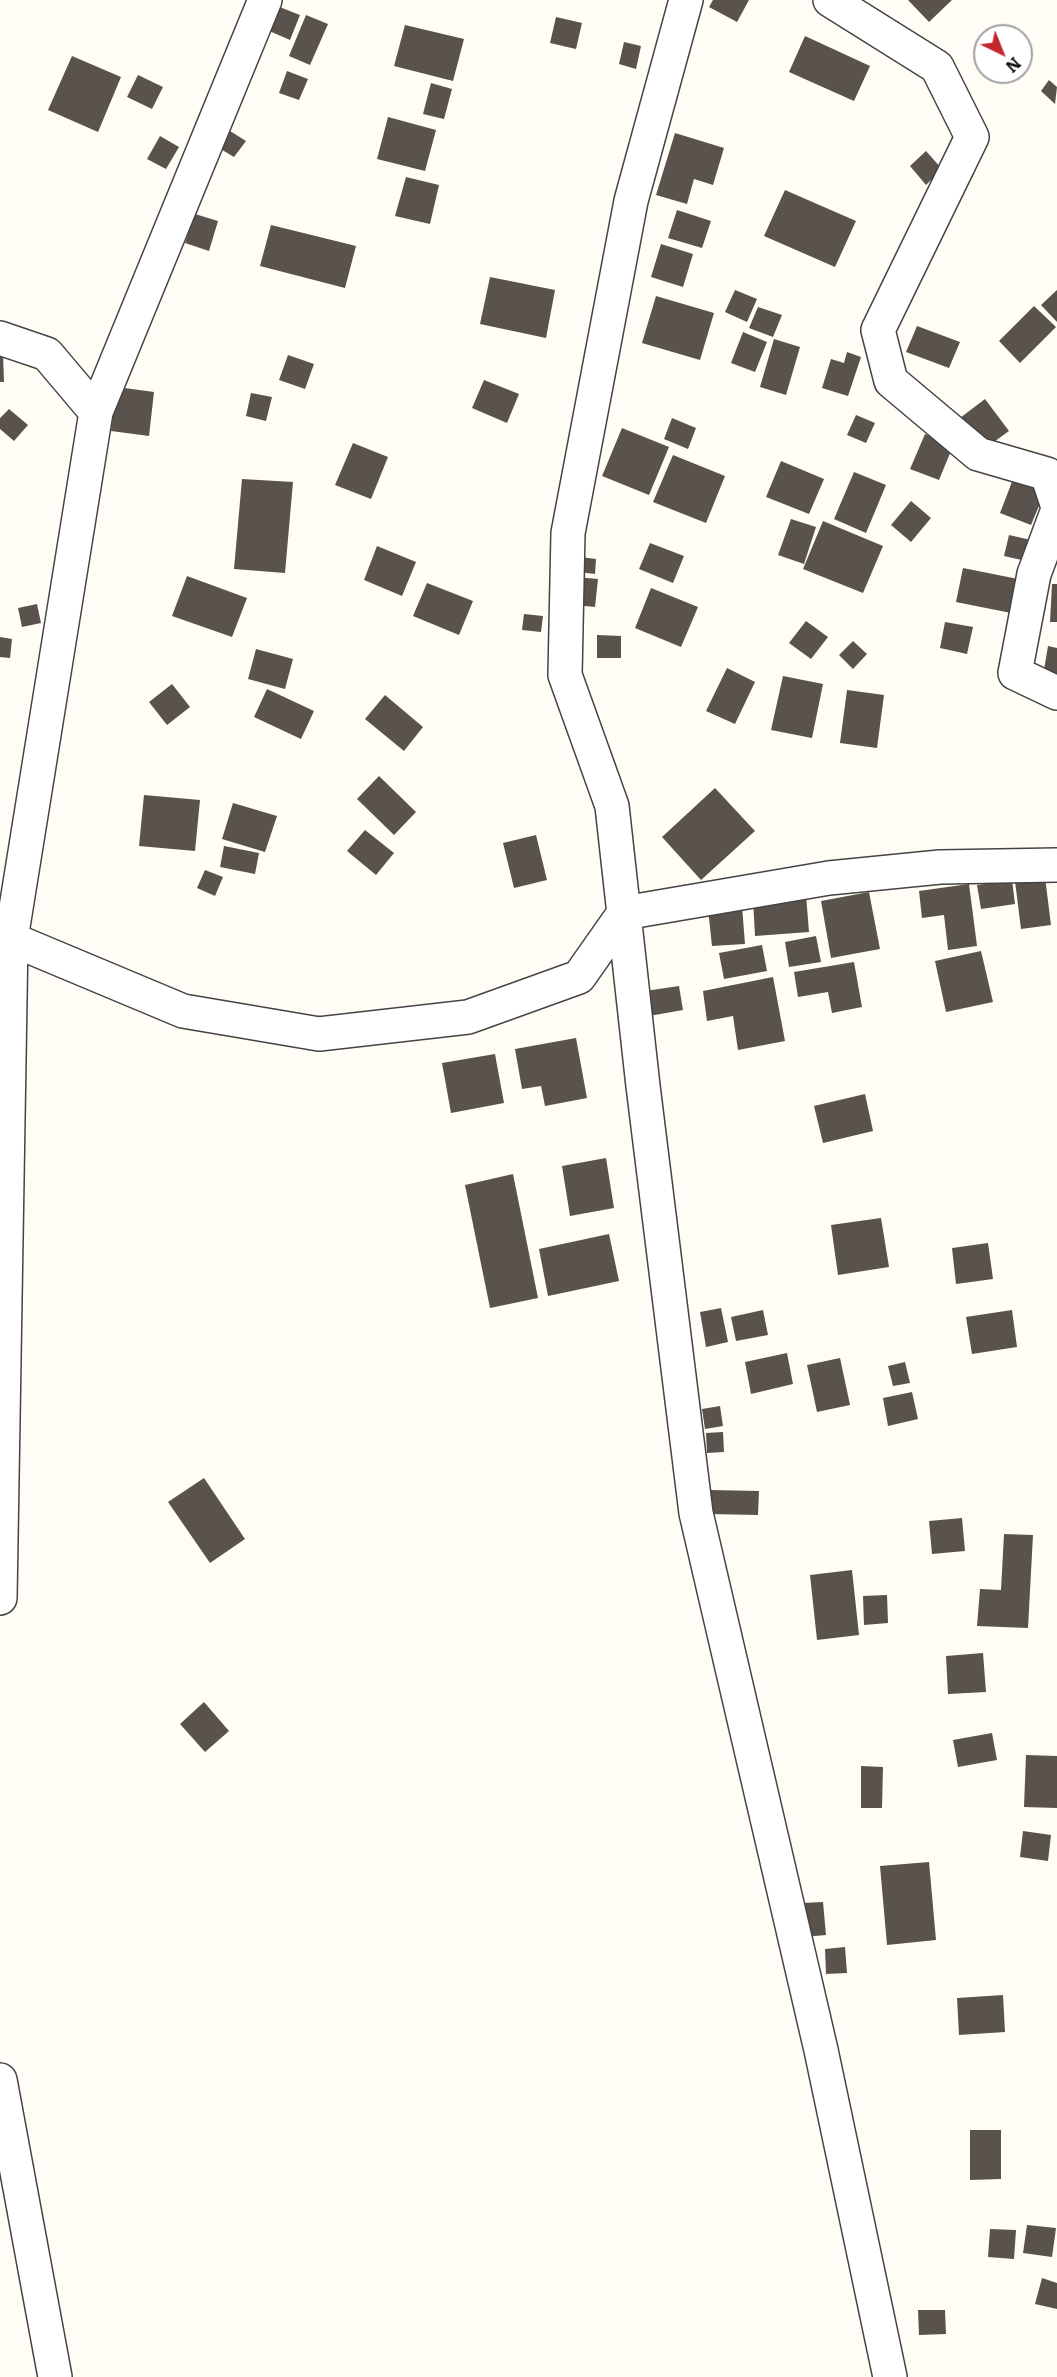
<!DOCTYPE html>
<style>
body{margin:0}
#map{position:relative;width:1057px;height:2377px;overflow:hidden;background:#fffdf5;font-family:Literata,serif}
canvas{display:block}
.north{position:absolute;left:973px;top:24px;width:60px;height:60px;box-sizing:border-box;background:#fff;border:2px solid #a0a0a0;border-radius:50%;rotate:137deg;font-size:16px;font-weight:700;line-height:24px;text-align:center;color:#111}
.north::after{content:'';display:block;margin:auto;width:21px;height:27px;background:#c4262e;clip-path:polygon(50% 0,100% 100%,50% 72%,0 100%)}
</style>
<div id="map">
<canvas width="1057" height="2377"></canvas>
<div class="north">N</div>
</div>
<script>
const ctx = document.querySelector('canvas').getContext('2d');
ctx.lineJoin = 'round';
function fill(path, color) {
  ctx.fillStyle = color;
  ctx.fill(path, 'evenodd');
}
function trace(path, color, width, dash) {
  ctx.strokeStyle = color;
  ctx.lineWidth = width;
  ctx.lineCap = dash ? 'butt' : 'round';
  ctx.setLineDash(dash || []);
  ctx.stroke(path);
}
const building = new Path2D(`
 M713 0H749L737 22 709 7Z
 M908 0H952L929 22Z
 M277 6 300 15 290 40 267 30Z
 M306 15 328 24 310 65 289 56Z
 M556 17 582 23 576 49 550 43Z
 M405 25 464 39 453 81 394 66Z
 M805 36 870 66 854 101 789 72Z
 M624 42 641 46 636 69 619 64Z
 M72 56 121 77 98 132 48 110Z
 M287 71 308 79 299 100 279 93Z
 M138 75 163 87 152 109 127 97Z
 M1049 80 1057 87 1055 104 1041 91Z
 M431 83 452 89 444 119 423 114Z
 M388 117 436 130 425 171 377 159Z
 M230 131 246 141 234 157 219 148Z
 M675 133 724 148 713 185 694 179 687 204 656 195Z
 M160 136 179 147 166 169 147 159Z
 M926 151 942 169 926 185 910 166Z
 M406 177 439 185 430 224 395 216Z
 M785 190 856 221 835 267 764 236Z
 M677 210 711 221 702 248 668 238Z
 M195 214 218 221 209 251 185 243Z
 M271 225 356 246 345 288 260 266Z
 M661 244 693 254 683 287 651 277Z
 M490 277 555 290 546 338 480 324Z
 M735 290 757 299 747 322 725 312Z
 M1057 290V322L1041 305Z
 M656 296 714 313 700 360 642 343Z
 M1034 306 1056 327 1020 363 999 341Z
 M758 307 782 315 773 337 749 328Z
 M917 326 960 342 949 368 906 352Z
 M743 332 767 342 755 372 731 363Z
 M774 339 800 347 786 395 760 387Z
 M847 352 861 357 848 396 822 388 831 359 844 363Z
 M3 354 4 382H0V355Z
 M288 355 314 364 305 389 279 380Z
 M484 380 519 394 507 423 472 408Z
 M117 387 154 392 149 436 111 431Z
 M251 393 272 397 266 421 246 416Z
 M985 399 1009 431 984 449 960 418Z
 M9 409 28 425 14 441 0 429V418Z
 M856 415 875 423 866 443 847 435Z
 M672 418 696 428 688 449 664 439Z
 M622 428 669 447 649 495 602 476Z
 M925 434 953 446 939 480 910 469Z
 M353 443 388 457 371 499 335 485Z
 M673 455 725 476 706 523 653 502Z
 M781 461 824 479 809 514 766 497Z
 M854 472 886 485 866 533 834 519Z
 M1015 474 1047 487 1031 525 1000 513Z
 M242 479 293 482 285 573 234 569Z
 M911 501 931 518 911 542 891 525Z
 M791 519 816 527 804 564 778 555Z
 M823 521 883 546 863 593 803 569Z
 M1009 535 1031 540 1026 561 1004 556Z
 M650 543 684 556 673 583 639 569Z
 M377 546 416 562 402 596 364 580Z
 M580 557 596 559 595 574 578 572Z
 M963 568 1018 579 1011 613 956 602Z
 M187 576 247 598 232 637 172 616Z
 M576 577 598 579 595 607 574 605Z
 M427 583 473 601 459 635 413 616Z
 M1052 584H1057V622H1050Z
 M651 588 698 607 681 647 635 628Z
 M37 604 41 623 22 627 18 608Z
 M524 614 543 616 541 632 522 630Z
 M806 621 828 637 811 659 789 643Z
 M945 622 973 627 967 654 940 648Z
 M597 635 621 636V658H597Z
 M0 637 12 639 10 658 0 657Z
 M853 641 867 654 853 669 839 655Z
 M1048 646 1057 648V678L1043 676Z
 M256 649 293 659 285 689 248 679Z
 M727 668 755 682 735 724 706 711Z
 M783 676 823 684 812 738 771 730Z
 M172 684 190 707 167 725 149 702Z
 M267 689 314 711 301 739 254 717Z
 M847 690 884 695 877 748 840 743Z
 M385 695 423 727 404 751 365 719Z
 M379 776 416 812 394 835 357 799Z
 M715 788 755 831 701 880 662 837Z
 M144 795 200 800 195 851 139 846Z
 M233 803 277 816 265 852 222 839Z
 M365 830 394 853 376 875 347 851Z
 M536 835 547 880 514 888 503 843Z
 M224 846 259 853 255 874 220 867Z
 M205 870 223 877 215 896 197 888Z
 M1045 877 1051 925 1021 929 1015 881Z
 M1012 880 1015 904 981 909 977 885Z
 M969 884 977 946 948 950 944 915 922 918 919 891Z
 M869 892 880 949 831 958 821 901Z
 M806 895 809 932 755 936 753 899Z
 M742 906 745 944 712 946 708 909Z
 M816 936 821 962 789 967 785 942Z
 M762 945 767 971 724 979 719 953Z
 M981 951 993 1002 946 1012 935 961Z
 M854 962 862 1007 832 1013 828 992 798 997 794 972Z
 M773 977 785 1041 738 1050 733 1016 707 1021 703 991Z
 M679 986 683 1010 649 1016 645 991Z
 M576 1038 587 1098 545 1106 541 1086 522 1089 515 1049Z
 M495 1054 504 1103 451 1113 442 1063Z
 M865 1094 873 1131 823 1143 814 1106Z
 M606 1158 614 1208 570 1216 562 1166Z
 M513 1174 538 1298 490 1308 465 1185Z
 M881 1218 889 1267 838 1275 831 1225Z
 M609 1234 619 1281 548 1296 539 1249Z
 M988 1243 993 1279 956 1284 952 1248Z
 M721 1308 728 1342 706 1347 700 1312Z
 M763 1310 768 1335 736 1341 731 1317Z
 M1012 1310 1017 1347 972 1354 966 1317Z
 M787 1353 793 1384 751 1394 745 1362Z
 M840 1358 850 1405 817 1412 807 1365Z
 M905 1362 910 1383 893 1386 888 1366Z
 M912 1392 918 1419 888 1426 883 1398Z
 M720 1406 723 1426 705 1429 702 1409Z
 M723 1432 724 1452 707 1453 706 1433Z
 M204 1478 245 1539 210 1563 168 1502Z
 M710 1490 759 1491 758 1515 709 1514Z
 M962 1518 965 1551 932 1554 929 1521Z
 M1004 1534 1033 1535 1028 1628 977 1626 980 1589 1001 1590Z
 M852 1570 859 1635 817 1640 810 1575Z
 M887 1595 888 1623 864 1625 863 1596Z
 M983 1653 986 1692 948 1694 946 1656Z
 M204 1702 229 1731 205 1752 180 1724Z
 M992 1733 997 1760 958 1767 953 1740Z
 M1026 1755 1057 1756V1808L1024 1807Z
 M861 1766 883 1767 882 1808H861Z
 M1023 1831 1051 1835 1048 1861 1020 1857Z
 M929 1862 936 1940 887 1945 880 1866Z
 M823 1902 826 1935 804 1937 802 1903Z
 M845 1947 847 1973 826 1974 825 1949Z
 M1003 1995 1005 2032 959 2035 957 1998Z
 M970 2130H1001V2179L970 2180Z
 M1027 2225 1056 2228 1052 2257 1023 2253Z
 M990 2229 1016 2230 1014 2259 988 2257Z
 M1042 2278 1057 2283V2309L1035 2304Z
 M918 2310H945L946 2334 919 2335Z`);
const street = new Path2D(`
 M686 0 631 201 568 533 565 675 612 806 643 1086 696 1513 821 2050 890 2377
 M830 0 937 67 972 137 878 330 891 381 978 454 1047 474 1057 504
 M0 338 47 354 96 412
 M1057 512 1034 574 1015 673 1057 693
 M11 939 183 1011 319 1034 468 1017 579 977 624 913 829 878 940 867 1057 865
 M0 1598 11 939 96 412 265 0
 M0 2080 55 2377`);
fill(building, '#5a524d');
trace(street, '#444', 36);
trace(street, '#fff', 33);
</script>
